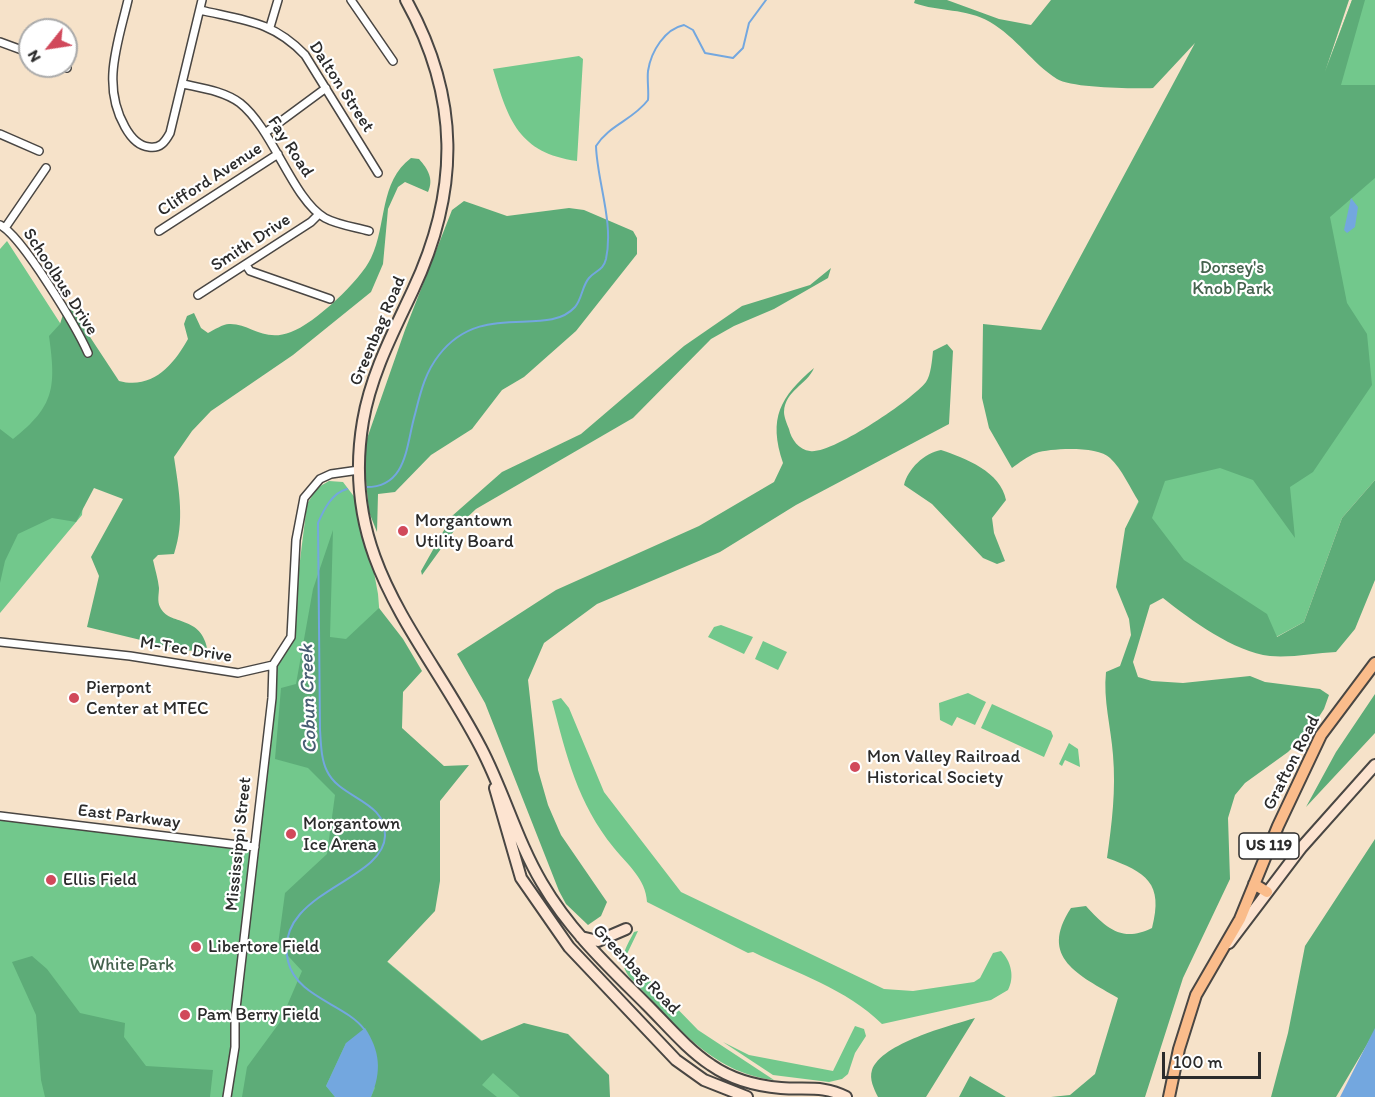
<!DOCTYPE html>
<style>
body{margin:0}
#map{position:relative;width:1375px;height:1097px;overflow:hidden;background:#f6e2c9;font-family:Itim,sans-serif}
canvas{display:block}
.north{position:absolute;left:18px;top:18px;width:60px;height:60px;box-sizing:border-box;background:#fff;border:2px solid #aaa;border-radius:50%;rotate:240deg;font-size:16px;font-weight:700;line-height:24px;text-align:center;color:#2b2b2b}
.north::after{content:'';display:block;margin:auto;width:21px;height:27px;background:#d1495b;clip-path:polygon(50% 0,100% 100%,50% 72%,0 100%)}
.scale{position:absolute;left:1162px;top:1052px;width:99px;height:27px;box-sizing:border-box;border:3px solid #2b2b2b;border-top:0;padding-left:8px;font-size:18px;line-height:21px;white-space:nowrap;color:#2b2b2b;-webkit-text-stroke:4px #fff;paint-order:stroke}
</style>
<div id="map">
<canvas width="1375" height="1097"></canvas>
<div class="north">N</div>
<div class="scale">100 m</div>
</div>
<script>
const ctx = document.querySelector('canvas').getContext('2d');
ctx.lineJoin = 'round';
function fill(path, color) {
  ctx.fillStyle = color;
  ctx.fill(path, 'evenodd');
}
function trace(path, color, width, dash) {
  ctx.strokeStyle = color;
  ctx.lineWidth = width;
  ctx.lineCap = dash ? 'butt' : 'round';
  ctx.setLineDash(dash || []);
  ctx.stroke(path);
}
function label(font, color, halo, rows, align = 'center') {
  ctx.font = font + ' Itim,sans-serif';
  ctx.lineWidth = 4.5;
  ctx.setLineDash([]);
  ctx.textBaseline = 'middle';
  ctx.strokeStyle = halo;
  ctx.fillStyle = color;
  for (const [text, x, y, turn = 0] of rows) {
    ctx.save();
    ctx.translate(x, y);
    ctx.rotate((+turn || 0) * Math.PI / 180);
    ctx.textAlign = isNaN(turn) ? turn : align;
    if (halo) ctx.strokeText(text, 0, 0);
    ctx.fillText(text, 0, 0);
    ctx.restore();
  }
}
const green = new Path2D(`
 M1352 0H1375V480L1342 518 1304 622 1254 649 1125 529C1210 357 1285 180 1352 0Z
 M579 56 583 59 577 161C519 153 508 120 493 69Z
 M7 241 93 374 82 515 0 613V249Z
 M329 481 343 482 362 507 378 594 403 905 370 947 549 1097H0V816L255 847 273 665 286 647 292 625 307 504 317 488Z
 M721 625 753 637 744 654 708 637 714 627Z
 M763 641 787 652 778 670 755 659Z
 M968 693 986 702 975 725 957 717 952 726 940 720 939 703Z
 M561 698 569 708 604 792 681 892 884 989 913 991 974 982 980 978 993 953 1001 951C1011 961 1015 977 1008 990L991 1000 882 1024C847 989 796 973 753 952L748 953 647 902C646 879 627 864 614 848 577 802 567 757 552 701Z
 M992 704 1051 731 1053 736 1044 757 981 728Z
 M1069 743 1078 749 1080 767 1065 760 1062 766 1059 764Z
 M638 931 626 956 698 1030 774 1080C710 1073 672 1020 630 978 617 961 625 949 634 932Z
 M855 1026 864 1029 866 1036 855 1053 848 1074 842 1079 829 1082 773 1075 723 1042 749 1055 833 1071Z`);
const forest = new Path2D(`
 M915 0H947L999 19 1031 25 1051 0H1349L1325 72 1352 0H1365L1341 85H1375V178L1330 217 1347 303 1367 334 1372 385 1313 472 1290 487 1295 538 1253 480 1220 468 1165 481 1152 518 1184 560 1267 614 1277 637 1304 622 1342 518 1375 480V580L1355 629 1336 652C1315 653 1291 658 1270 656 1234 652 1191 620 1163 598L1150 605 1133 662 1138 677 1152 681 1183 683 1250 676 1265 682 1320 689 1329 695 1324 709 1311 729 1288 752 1245 783 1235 795 1228 818 1230 879 1183 978 1145 1097H1051L1070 1095 1095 1074 1118 998C1079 975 1038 958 1071 908L1086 906C1106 928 1122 943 1152 928 1164 883 1146 872 1107 858 1112 823 1116 790 1113 755 1111 727 1103 700 1106 672L1120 666 1131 635 1129 619 1116 587 1125 529 1139 502C1130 488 1122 469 1110 458 1098 446 1052 448 1036 453 1028 456 1019 463 1012 468L989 428 982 398 983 324 1041 330 1195 43 1153 88C1135 89 1071 88 1057 79 1033 64 1016 37 990 22 966 8 939 12 914 3Z
 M411 158 419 159C428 169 434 179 428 192L405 182 398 187 388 209 383 264 371 292 293 355 211 411 192 431 174 457C179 491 185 521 174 554L158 555 153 560C155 569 158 579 159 588 159 594 157 601 160 607 169 627 202 613 208 652L182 650 87 627 99 576 91 557 123 499 94 488 76 522 52 518 18 534 5 561 0 583V429L13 439C55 406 56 387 49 336L60 324 67 302 119 381C153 390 174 364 188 339L184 324 187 316 194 313 201 328 208 333C214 330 223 324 229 324 250 323 263 343 291 332 314 324 361 280 371 258 387 224 379 182 411 158Z
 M464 201 507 216 569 208 584 210 633 231 637 238V254L576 331 524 377 502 390 472 429 431 455 395 492 378 494 377 532 369 512 363 450 405 330 452 210Z
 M831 268 828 278 774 309 734 326 711 339 633 418 476 509 456 528 422 575 421 571 452 516 502 472 581 434 684 346 742 306 810 285Z
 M947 344 953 351 949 424 796 505 720 552 597 604 544 643 528 680 538 770 548 805 561 835 607 902 601 916 588 925 566 904 559 891 485 703 457 654 556 590 699 526 774 482 783 463C768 418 780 397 814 368 807 385 785 390 784 412 784 417 787 424 789 429 791 439 799 450 810 451 831 455 912 400 926 382 931 375 932 360 933 351Z
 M941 450C965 458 1001 472 1006 500L992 518 994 533 1005 561 997 564 983 558 932 504 904 485C908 469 924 453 941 450Z
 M333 530 330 637 346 639 379 608 403 639 422 671 403 692 402 728 444 766 469 765 440 801V881L435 911 387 962 481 1041 524 1023 568 1034 609 1075 610 1097H520L493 1073 482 1085 497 1097H371L375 1088 346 1043 326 1086 335 1097H242L247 1067 280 1022 302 971 278 945 285 893 327 854 335 795 308 768 275 759 281 688 296 684 313 589Z
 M1375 694V733L1306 807 1336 752Z
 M1375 839V1031L1336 1097H1271L1288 1033 1305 946Z
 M32 956 47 969 80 1013 125 1023 124 1037 146 1066 213 1070 210 1097H45L41 1080 36 1015 12 962Z
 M975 1018 926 1097H878C874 1089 869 1079 872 1070 882 1043 949 1026 975 1018Z
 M970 1076 1006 1097H959Z`);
const water = new Path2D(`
 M1351 198 1358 207 1355 227 1347 233 1344 230Z
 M365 1028C380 1051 382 1071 371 1097H335L326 1086 346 1043Z
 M1375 1028V1097H1340L1373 1032Z`);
const stream = new Path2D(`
 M365 487C406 488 406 448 414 418 420 395 424 374 439 355 482 299 546 339 575 307 582 299 582 286 589 278 596 270 603 271 606 259 614 222 597 181 596 146 609 125 633 120 648 100 649 91 647 81 648 71 651 51 665 29 684 25L693 30 705 53 733 58 743 48 749 23 766 0
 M347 489C332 493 324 509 318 523L320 730C321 744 321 759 327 771 340 799 386 800 385 836 384 882 272 892 288 961 296 997 345 1004 364 1029`);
const street = new Path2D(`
 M128 0C118 43 101 85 125 127 130 136 138 146 149 147 160 149 165 142 170 133L202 0
 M351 0 393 61
 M200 10C243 20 273 21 305 55L378 173
 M270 27 278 0
 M0 42 30 53
 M63 66 67 68
 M183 84C201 88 224 91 240 103 273 129 293 200 325 218 338 225 355 227 369 231
 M265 133 326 88
 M0 134 39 151
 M0 225C22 236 77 328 88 353
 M5 228 46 168
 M159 231 278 154
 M246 265 250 271 330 299
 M198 295 311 222 319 214
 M0 642 130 656 238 673 273 665 291 637 296 540 304 498 320 479 331 474 359 470
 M0 816 255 847
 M227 1097 235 1047V1017L272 698 273 665`);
const secondary = new Path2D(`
 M406 0C460 97 460 190 413 290 393 333 371 374 363 421 339 561 423 636 481 748 504 792 517 841 542 883 570 931 609 967 647 1005 668 1026 687 1049 711 1065 731 1079 757 1086 781 1088 805 1090 824 1085 846 1097
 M495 788 521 878 569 947 676 1060 704 1080 747 1097
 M581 937 598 941 626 929
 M1229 943 1301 848 1375 765`);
const primary = new Path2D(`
 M1254 884 1267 892
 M1169 1097 1179 1049 1196 995 1240 919 1278 826 1321 735 1375 663`);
const markers = [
 [403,531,6,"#d1495b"],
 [74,698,6,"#d1495b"],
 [855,767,6,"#d1495b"],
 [291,834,6,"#d1495b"],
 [51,880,6,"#d1495b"],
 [196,947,6,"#d1495b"],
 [185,1015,6,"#d1495b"]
];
const shields = [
 [1269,846,60]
];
const shieldNames = [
 ["US 119",1269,846]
];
const streetNames = [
 ["Dalton Street",341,87,57],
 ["Fay Road",290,147,57],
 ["Clifford Avenue",210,180,-33],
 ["Smith Drive",251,243,-33],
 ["Schoolbus Drive",60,282,57],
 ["Greenbag Road",378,331,-67],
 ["M-Tec Drive",186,650,9],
 ["Grafton Road",1292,763,-63],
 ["East Parkway",129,817,7],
 ["Mississippi Street",239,844,-84],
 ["Greenbag Road",636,970,46]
];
const parkNames = [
 ["Dorsey's",1232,268],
 ["Knob Park",1232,289],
 ["White Park",132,965]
];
const poiNames = [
 ["Morgantown",415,521],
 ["Utility Board",415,542],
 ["Pierpont",86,688],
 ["Center at MTEC",86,709],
 ["Mon Valley Railroad",867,757],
 ["Historical Society",867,778],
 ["Morgantown",303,824],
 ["Ice Arena",303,845],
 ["Ellis Field",63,880],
 ["Libertore Field",208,947],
 ["Pam Berry Field",197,1015]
];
const waterNames = [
 ["Cobun Creek",309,699,-92]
];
fill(green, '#72c88c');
fill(forest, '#5dac78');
fill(water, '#73a7df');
trace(stream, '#73a7df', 2);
trace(street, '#494643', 10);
trace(secondary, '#494643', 14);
trace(primary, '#494643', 14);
trace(street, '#fff', 7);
trace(secondary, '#fde4d1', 10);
trace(primary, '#fabc8b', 10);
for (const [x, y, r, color] of markers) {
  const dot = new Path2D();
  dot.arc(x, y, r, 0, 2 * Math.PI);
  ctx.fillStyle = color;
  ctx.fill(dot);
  trace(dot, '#fff', 2);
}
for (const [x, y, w] of shields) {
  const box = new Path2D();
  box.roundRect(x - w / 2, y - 13, w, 26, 4.5);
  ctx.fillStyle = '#fff';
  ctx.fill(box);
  trace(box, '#2b2b2b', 1.5);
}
label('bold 16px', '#2b2b2b', null, shieldNames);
label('18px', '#2b2b2b', '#fff', streetNames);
label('18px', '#44624d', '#fff', parkNames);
label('18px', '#2b2b2b', '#fff', poiNames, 'left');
label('italic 20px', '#485d73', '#fff', waterNames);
</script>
